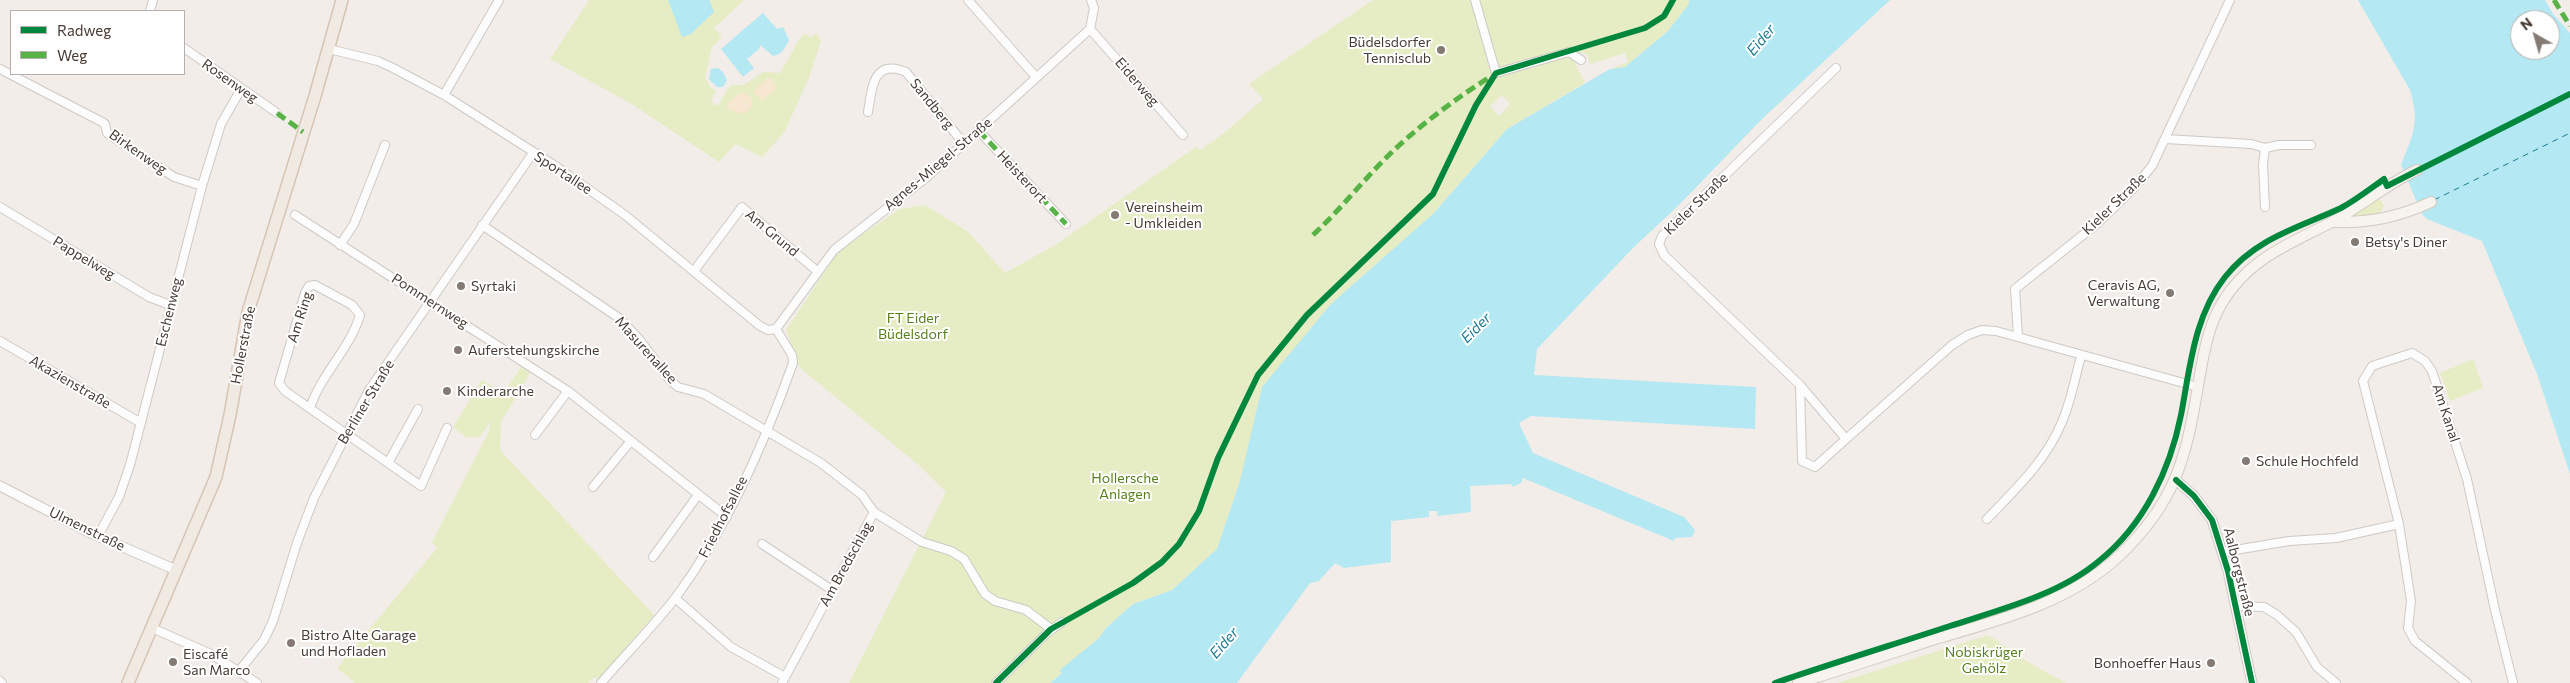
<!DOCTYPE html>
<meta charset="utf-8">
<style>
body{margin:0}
#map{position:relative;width:2570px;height:683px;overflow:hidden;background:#f2ede8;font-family:Commissioner,sans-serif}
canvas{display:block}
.legend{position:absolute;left:10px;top:10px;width:175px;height:65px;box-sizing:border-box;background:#fff;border:1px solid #b6b1ae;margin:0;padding:6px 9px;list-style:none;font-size:15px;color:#483c34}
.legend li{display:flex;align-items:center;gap:10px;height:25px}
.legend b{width:25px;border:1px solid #b6b1ae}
.north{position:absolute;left:2510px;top:10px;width:50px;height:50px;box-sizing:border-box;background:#fff;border:1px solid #b6b1ae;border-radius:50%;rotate:322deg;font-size:14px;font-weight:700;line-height:20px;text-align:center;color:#483c34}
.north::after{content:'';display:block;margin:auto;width:18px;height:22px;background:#847a73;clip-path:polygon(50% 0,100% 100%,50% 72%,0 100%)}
</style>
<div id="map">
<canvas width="2570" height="683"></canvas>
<ul class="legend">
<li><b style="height:6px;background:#00873e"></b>Radweg</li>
<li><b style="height:6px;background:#57b346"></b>Weg</li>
</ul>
<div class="north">N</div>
</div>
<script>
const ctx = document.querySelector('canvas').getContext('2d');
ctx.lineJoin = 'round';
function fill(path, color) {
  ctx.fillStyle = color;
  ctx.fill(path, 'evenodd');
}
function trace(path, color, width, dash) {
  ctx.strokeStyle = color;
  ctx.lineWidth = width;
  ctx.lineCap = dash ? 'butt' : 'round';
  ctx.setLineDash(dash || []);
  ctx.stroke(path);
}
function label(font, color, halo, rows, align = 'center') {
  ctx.font = font + ' Commissioner,sans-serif';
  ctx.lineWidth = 4;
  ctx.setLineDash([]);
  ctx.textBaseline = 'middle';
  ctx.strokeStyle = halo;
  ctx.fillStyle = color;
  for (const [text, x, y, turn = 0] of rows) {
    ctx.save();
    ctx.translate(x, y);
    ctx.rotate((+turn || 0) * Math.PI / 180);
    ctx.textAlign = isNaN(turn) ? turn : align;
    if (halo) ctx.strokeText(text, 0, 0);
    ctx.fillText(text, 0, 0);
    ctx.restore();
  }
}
const green = new Path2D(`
 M589 0H744L714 28 722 37 712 47 705 77 710 87 716 91 711 102 718 106 728 88 732 85H744L763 72 780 73 800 38 806 33 810 38 816 33 821 40 809 78 784 133 762 157 735 144 719 162 630 103 550 59Z
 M1373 0H1689L1690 4 1668 31 1625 67 1610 69 1628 62 1625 53 1590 64 1587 55 1582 52 1566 57 1574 61 1585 83 1507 129 1434 213 1240 481 1217 549 1172 590 1133 604 1106 628 1099 638 1060 671 1062 673 1050 683H849L946 492 921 467 800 368 786 330 835 256 848 244 900 209 925 205 967 231 1005 273 1057 244 1196 147 1200 150 1224 133 1263 99 1249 84ZM1502 95 1510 104 1499 116 1490 106Z
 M2379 198 2384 206 2379 214 2350 216Z
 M2473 359 2483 388 2450 401 2440 373Z
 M521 367 530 373 501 422 500 450 654 615 599 680 594 677 588 683H355L337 668 437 548 432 542 489 431 491 420 480 437 467 438 453 427 482 380 504 393Z
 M1988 635 2033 665 2066 683H1837Z`);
const sand = new Path2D(`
 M769 77 778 88 762 101 753 91Z
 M745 92 752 99V106L745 114 734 112 727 107V103L740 93Z`);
const water = new Path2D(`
 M668 0H709L714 12 691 34 682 37Z
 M1689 0H1890L1761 120 1680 204 1634 247 1537 349 1534 375 1756 387 1755 429 1531 416 1519 423 1533 453 1684 517 1695 530 1692 537 1675 538 1674 541 1523 478 1521 483 1512 487V484L1470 486 1471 512 1438 516 1437 511H1429V517L1391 521V562L1344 568 1335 563 1319 581 1310 583 1237 683H1050L1061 674 1060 670 1099 638 1106 628 1133 604 1172 590 1217 549 1240 481 1262 387 1331 304 1434 213 1507 129 1610 69 1625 67 1668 31 1689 4Z
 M2358 0H2545L2553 14 2570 33V474L2537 374 2482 241 2427 219 2422 214 2401 165C2413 134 2420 124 2410 90ZM2520 20H2550V50H2520Z
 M763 13 777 29 783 27 789 40C785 48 782 55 773 56L760 45V48L747 59 754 68 743 77 721 49Z
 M718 68 723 72 727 80 723 87H717L709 79 711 69Z`);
const ferry = new Path2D(`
 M2421 168 2570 94
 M2434 200 2570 133`);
const minor = new Path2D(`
 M968 0 1036 77
 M1475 0 1496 73 1569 52 1581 60
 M150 11 153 0
 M1090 29 1183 135
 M184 48 277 113
 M329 49 378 61 393 68 444 95 554 165 625 215 760 326 768 330 776 329
 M1836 68 1662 236 1659 244 1664 255 1800 385 1846 439 1952 345 1968 335 1982 330 1996 331 2198 387
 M0 69 102 122 105 124 107 133 174 177 202 186
 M444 95 499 0
 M868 112C872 88 873 58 906 72L964 144
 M979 131 1066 224
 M2166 139 2251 144 2265 148 2279 145H2311
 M0 207 149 297 170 305
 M2265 207 2263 165 2265 148
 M295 215 568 391 727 517
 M482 225 619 318 639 339 669 379 678 387 704 394 821 463 862 495 874 512 922 542 951 551 964 559 985 594 995 601 1026 610 1051 629
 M340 245 354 224 385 145
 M694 271 742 207 817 271
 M776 329 834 250 928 176 1090 29 1094 8 1091 0
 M2018 336 2015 289 2098 223 2132 190 2152 166 2230 0
 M0 341 141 423
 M1800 385 1802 461 1815 467 1846 439
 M310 408C321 374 350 349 360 315L352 305 315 285 309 286 305 293 279 383 285 391 421 486 447 428
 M535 435 568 391
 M388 463 418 409
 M593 487 630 442
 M1987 519C2015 490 2046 461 2062 422 2071 401 2075 378 2081 356
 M98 536 119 497 130 465 202 186 221 124 241 89
 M762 544 832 590
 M2223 552 2289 541 2336 538 2399 524
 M653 557 698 495
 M675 598 731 647 785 677
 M2235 606 2264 607 2277 615 2296 632 2317 667 2336 683
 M152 628 211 654 257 683
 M239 671 264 640 273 621 297 543 314 498 369 390 533 153
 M0 681 2 683
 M601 683C625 655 653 627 676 597 727 528 764 445 793 363L792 355 776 329
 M782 683 874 512
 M996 683 1047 633 1062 622
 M2467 683 2415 641 2408 628 2411 601 2399 524 2363 381 2372 366 2412 353 2425 361 2432 371 2467 479 2495 610 2513 683`);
const tertiary = new Path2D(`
 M2176 480 2194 496 2212 520 2228 571 2252 683
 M0 486 93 534 176 570`);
const secondary = new Path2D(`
 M2333 222C2370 223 2399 217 2431 202
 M1798 683C1844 669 1889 654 1935 639 1999 620 2069 603 2119 556 2175 503 2186 459 2198 386 2203 358 2207 328 2222 303 2248 259 2289 244 2332 222 2361 206 2387 184 2417 170`);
const primary = new Path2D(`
 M128 683 216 477 230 415 248 312 315 96 342 0`);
const quiet = new Path2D(`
 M2554 0 2570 26
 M277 113 303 132
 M979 131 1066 224
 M1313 235C1339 211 1360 184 1384 160 1412 131 1456 98 1490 77`);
const cycleway = new Path2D(`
 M2176 480 2194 496 2212 520 2228 571 2252 683
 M996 683 1051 629 1133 583 1162 562 1179 544 1199 511 1218 458 1258 375 1307 315 1433 194 1476 105 1496 73 1645 28 1664 16 1673 0
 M1775 683C1833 663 1892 645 1950 626 1999 610 2059 595 2099 561 2144 525 2170 470 2181 415 2190 368 2194 316 2225 277 2256 238 2298 228 2341 208 2356 200 2370 189 2384 179L2387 186 2570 94`);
const markers = [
 [1441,50,5,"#847a73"],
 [1115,215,5,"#847a73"],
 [2355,242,5,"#847a73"],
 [461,286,5,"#847a73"],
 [2170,293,5,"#847a73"],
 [458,350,5,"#847a73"],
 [447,391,5,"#847a73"],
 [2246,461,5,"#847a73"],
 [291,643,5,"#847a73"],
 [173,662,5,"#847a73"],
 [2211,663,5,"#847a73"]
];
const poiNames = [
 ["Büdelsdorfer",1431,42,"right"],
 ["Tennisclub",1431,58,"right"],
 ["Vereinsheim",1125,207],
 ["- Umkleiden",1125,223],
 ["Betsy's Diner",2365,242],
 ["Ceravis AG,",2160,285,"right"],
 ["Verwaltung",2160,301,"right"],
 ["Syrtaki",471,286],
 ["Auferstehungskirche",468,350],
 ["Kinderarche",457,391],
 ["Schule Hochfeld",2256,461],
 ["Bistro Alte Garage",301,635],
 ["und Hofladen",301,651],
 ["Eiscafé",183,654],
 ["San Marco",183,670],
 ["Bonhoeffer Haus",2201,663,"right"]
];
const streetNames = [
 ["Rosenweg",230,81,35],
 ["Eiderweg",1137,82,49],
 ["Sandberg",932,104,51],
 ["Birkenweg",138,152,35],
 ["Agnes-Miegel-Straße",938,164,-40],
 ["Sportallee",563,173,33],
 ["Heisterort",1022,177,47],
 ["Kieler Straße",1696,204,-44],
 ["Kieler Straße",2114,204,-44],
 ["Am Grund",772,233,40],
 ["Pappelweg",84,258,31],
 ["Pommernweg",430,301,33],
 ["Eschenweg",169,312,-76],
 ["Am Ring",300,317,-72],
 ["Hollerstraße",243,345,-79],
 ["Masurenallee",646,350,48],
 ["Akazienstraße",70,382,30],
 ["Berliner Straße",366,402,-59],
 ["Am Kanal",2446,413,72],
 ["Friedhofsallee",723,517,-63],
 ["Ulmenstraße",87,529,26],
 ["Am Bredschlag",846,564,-61],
 ["Aalborgstraße",2239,572,76]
];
const parkNames = [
 ["FT Eider",913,318],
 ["Büdelsdorf",913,334],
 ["Hollersche",1125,478],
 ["Anlagen",1125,494],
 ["Nobiskrüger",1984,652],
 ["Gehölz",1984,668]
];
const waterNames = [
 ["Eider",1761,40,-50],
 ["Eider",1476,328,-45],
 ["Eider",1224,643,-49]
];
fill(green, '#e6edc5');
fill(sand, '#f8e7d0');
fill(water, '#b4e8f3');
trace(ferry, '#1d7b94', 1, [6, 5]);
trace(minor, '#cec9c4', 10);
trace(tertiary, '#cec9c4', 11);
trace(secondary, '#d3cac0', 12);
trace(primary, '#d6c4b4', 14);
trace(minor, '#fdfcfc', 8);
trace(tertiary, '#fdfcfc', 9);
trace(secondary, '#f7f3ee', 10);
trace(primary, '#f1eae3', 11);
trace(quiet, '#57b346', 5, [10, 5]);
trace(cycleway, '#00873e', 6);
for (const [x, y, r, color] of markers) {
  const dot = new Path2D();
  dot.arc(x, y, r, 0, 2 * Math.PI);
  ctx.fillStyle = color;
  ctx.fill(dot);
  trace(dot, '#fff', 2);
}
label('14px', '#483c34', '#fff', poiNames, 'left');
label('14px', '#483c34', '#fff', streetNames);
label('14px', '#598020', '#fff', parkNames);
label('italic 15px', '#1d7b94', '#fff', waterNames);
</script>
